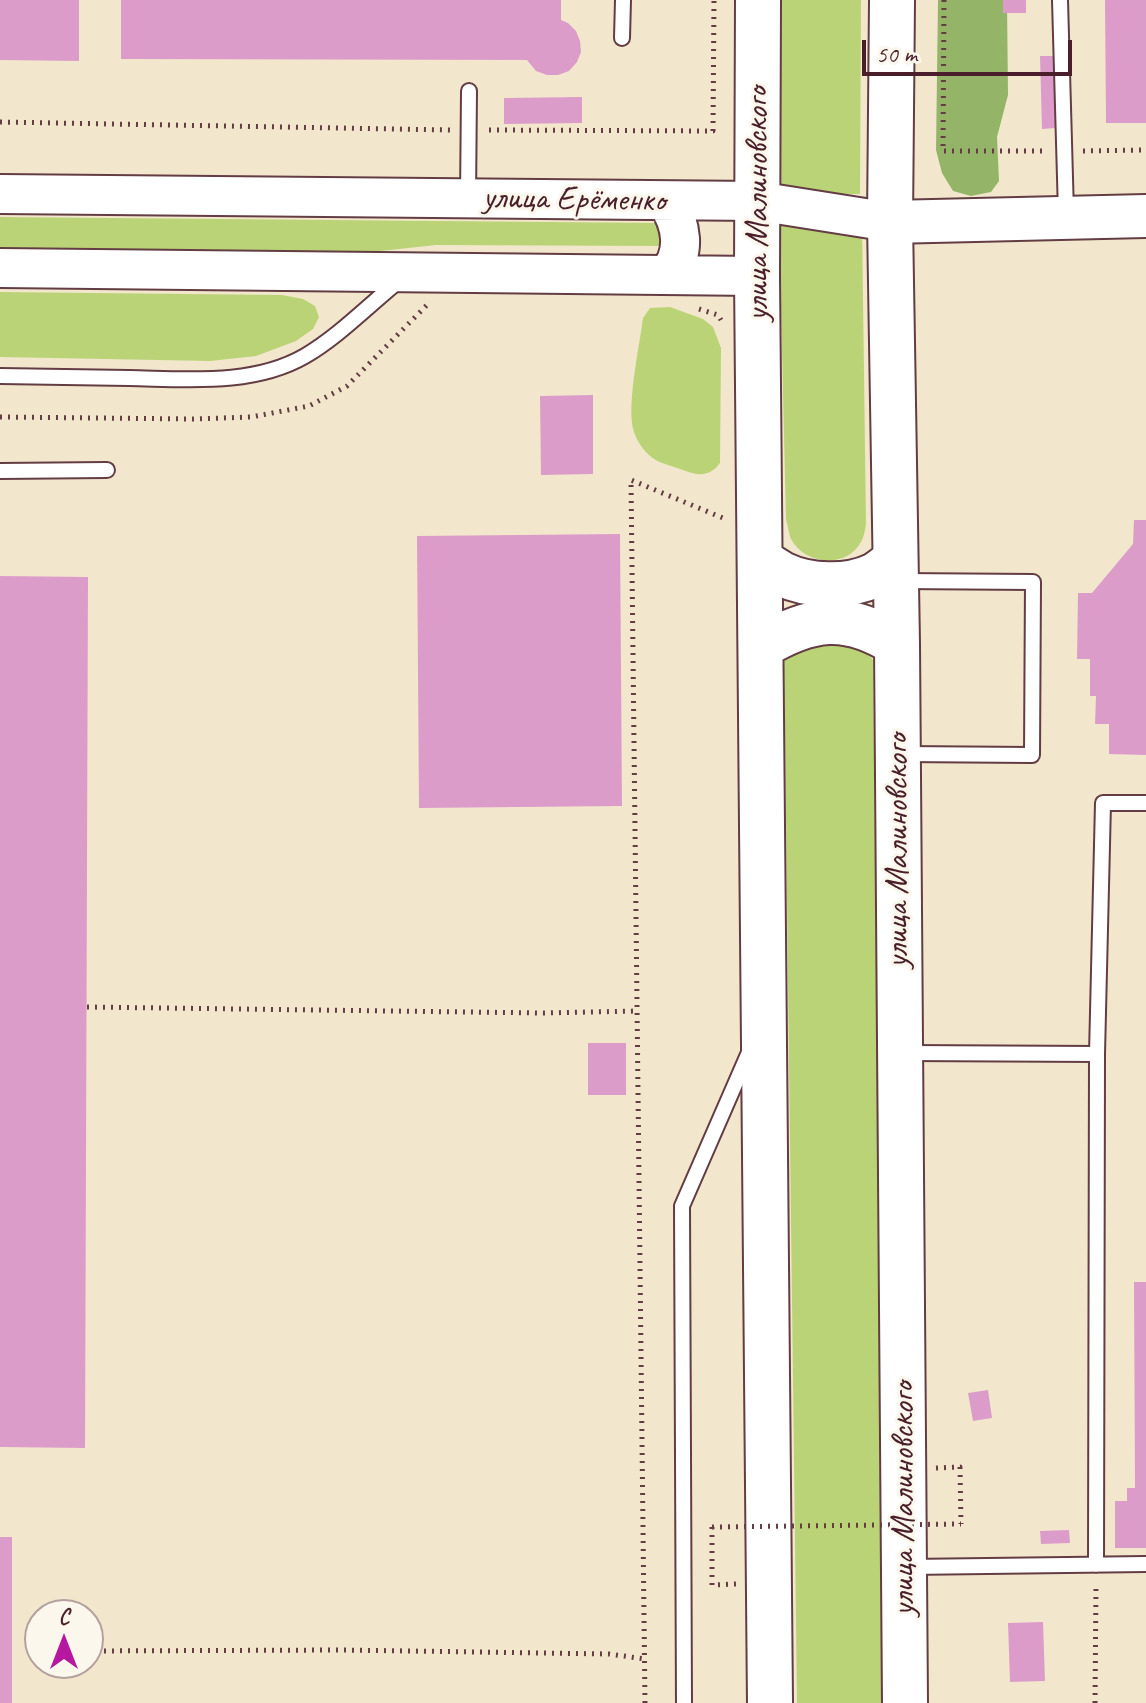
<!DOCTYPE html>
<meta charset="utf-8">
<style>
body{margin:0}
#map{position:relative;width:1146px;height:1703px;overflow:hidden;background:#f2e7cc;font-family:Caveat,sans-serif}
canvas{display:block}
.north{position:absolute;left:24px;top:1599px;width:80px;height:80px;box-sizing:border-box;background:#fbf7ec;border:2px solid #b4a19f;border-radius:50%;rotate:0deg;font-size:22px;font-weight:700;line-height:32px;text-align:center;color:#4a1f2b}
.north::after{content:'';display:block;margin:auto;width:28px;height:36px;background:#b5179e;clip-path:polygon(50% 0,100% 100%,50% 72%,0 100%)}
.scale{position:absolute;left:862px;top:40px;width:210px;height:36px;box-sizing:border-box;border:4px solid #4a1f2b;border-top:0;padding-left:10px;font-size:24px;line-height:28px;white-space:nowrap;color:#4a1f2b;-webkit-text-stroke:6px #fbf7ec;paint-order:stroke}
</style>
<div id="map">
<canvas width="1146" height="1703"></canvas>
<div class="north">С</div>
<div class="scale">50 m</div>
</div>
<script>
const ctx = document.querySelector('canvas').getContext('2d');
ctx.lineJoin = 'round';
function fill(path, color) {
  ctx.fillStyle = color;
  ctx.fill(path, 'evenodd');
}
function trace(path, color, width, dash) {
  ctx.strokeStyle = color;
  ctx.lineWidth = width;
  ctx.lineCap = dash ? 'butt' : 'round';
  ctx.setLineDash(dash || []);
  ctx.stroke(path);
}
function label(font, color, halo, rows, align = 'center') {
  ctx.font = font + ' Caveat,sans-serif';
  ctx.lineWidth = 6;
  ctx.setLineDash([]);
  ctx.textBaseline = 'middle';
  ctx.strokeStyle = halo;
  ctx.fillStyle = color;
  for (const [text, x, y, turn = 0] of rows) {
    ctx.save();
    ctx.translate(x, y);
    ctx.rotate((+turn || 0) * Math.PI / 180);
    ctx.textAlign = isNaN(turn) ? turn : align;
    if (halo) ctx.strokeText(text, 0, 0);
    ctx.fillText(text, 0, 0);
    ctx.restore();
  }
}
const green = new Path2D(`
 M781 0H861L860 194H780Z
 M0 217 658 223 664 242 658 246 436 245 334 256 0 253Z
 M779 223H862L866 524C865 530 864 537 861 542 846 569 805 565 791 539 789 534 788 526 786 520Z
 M0 292 282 295 303 299 315 306 319 317 313 329 296 341 256 356 210 361 0 357Z
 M670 307 703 319 713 327 721 348 720 463C710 477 698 476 683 470 672 466 657 463 649 455 640 447 633 434 632 423 629 394 639 348 643 318L650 308Z
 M808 639 862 646 873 660 884 1703H797L784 659Z`);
const forest = new Path2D(`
 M938 0H1007L1008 95 997 137 999 181 991 192 971 196 953 191 942 173 936 150Z`);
const building = new Path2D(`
 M0 0H79V61L0 60Z
 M121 0H561V20L568 23 576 31 580 41 581 52 577 62 569 71 558 75H547L536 71 527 60 121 59Z
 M1003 0H1026V13H1003Z
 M1105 0H1146V123H1106Z
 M1040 56H1054L1056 128 1042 129Z
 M582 97V123L504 124V98Z
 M593 395V474L541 475 540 396Z
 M1134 520H1146V755L1109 754V724H1095L1096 696H1090V659H1077L1078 593H1092L1133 544Z
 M620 534 622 806 419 808 417 536Z
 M0 576 88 577 85 1448 0 1447Z
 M588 1043H626V1095H588Z
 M1134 1282H1146V1548H1115V1501H1127V1488H1135Z
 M988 1390 992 1418 973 1421 968 1393Z
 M1069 1530 1070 1543 1041 1544 1040 1531Z
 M0 1537H12V1703H0Z
 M1043 1622 1045 1681 1010 1682 1008 1623Z`);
const path = new Path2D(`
 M944 0 943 151H1045
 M0 122 451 130
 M489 130 713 131 714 0
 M1083 151 1146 150
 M699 309 718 315 721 320
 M0 417 193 419 251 417 309 406 347 386 427 305
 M87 1007 543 1013 637 1011
 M936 1468 960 1467 961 1524
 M712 1527V1585L737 1584
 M88 1651 343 1650 609 1654 645 1659
 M645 1703 631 480 723 518 724 514
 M1095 1703 1096 1584`);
const service = new Path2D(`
 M1060 0 1066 213
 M622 38 623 0
 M468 199 469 91
 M0 376C43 377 86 377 129 378 187 379 253 386 305 356 338 337 370 304 401 279
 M0 471 107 470
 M900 581 1033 582 1032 755 902 754
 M905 1053 1097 1054
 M1096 1565 1097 1054 1103 803H1146
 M908 1567 1146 1564
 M684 1703 682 1206 750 1050`);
const tertiary = new Path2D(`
 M0 194 757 201 890 222
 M666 201C682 224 687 253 667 275
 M0 268 757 276`);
const secondary = new Path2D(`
 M890 222 1146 216`);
const trunk = new Path2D(`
 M758 0 757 276 770 1703
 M892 0 890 222 897 644 905 1703
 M760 561C768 565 775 570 782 574 809 587 848 588 875 575 882 571 889 565 895 560
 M762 646C811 617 846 612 897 644`);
const pathBridge = new Path2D(`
 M712 1527 961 1524`);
const streetNames = [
 ["улица Ерёменко",574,200,1],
 ["улица Малиновского",758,204,-90],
 ["улица Малиновского",898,851,-90],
 ["улица Малиновского",904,1499,-90]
];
fill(green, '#bbd377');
fill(forest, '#94b568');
fill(building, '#dc9cca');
trace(service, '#633d43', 18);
trace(tertiary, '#633d43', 42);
trace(secondary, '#633d43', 46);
trace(trunk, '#633d43', 48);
trace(path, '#633d43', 5, [2, 6]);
trace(service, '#fff', 14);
trace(tertiary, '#fff', 38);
trace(secondary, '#fff', 42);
trace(trunk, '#fff', 44);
trace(pathBridge, '#633d43', 5, [2, 6]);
label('34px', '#4a1f2b', '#fbf7ec', streetNames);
</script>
